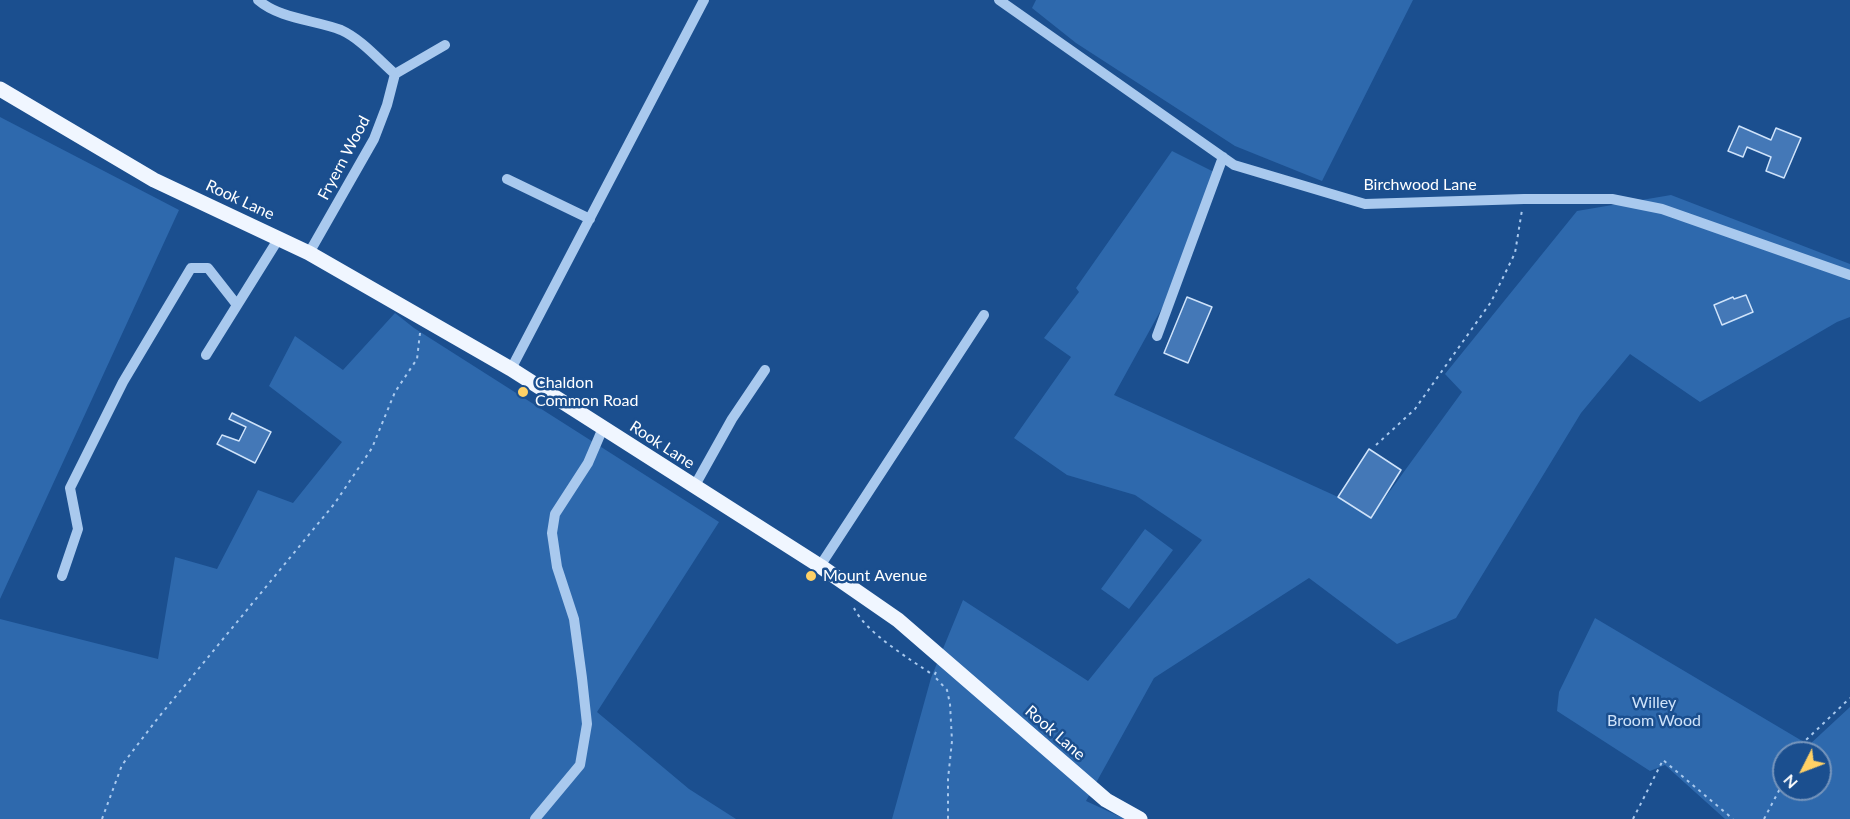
<!DOCTYPE html>
<style>
body{margin:0}
#map{position:relative;width:1850px;height:819px;overflow:hidden;background:#1b4f8f;font-family:Lato,sans-serif}
canvas{display:block}
.north{position:absolute;left:1772px;top:741px;width:60px;height:60px;box-sizing:border-box;background:#1b4f8f;border:2px solid #7695bc;border-radius:50%;rotate:228deg;font-size:16px;font-weight:700;line-height:24px;text-align:center;color:#fff}
.north::after{content:'';display:block;margin:auto;width:21px;height:27px;background:#ffd166;clip-path:polygon(50% 0,100% 100%,50% 72%,0 100%)}
</style>
<div id="map">
<canvas width="1850" height="819"></canvas>
<div class="north">N</div>
</div>
<script>
const ctx = document.querySelector('canvas').getContext('2d');
ctx.lineJoin = 'round';
function fill(path, color) {
  ctx.fillStyle = color;
  ctx.fill(path, 'evenodd');
}
function trace(path, color, width, dash) {
  ctx.strokeStyle = color;
  ctx.lineWidth = width;
  ctx.lineCap = dash ? 'butt' : 'round';
  ctx.setLineDash(dash || []);
  ctx.stroke(path);
}
function label(font, color, halo, rows, align = 'center') {
  ctx.font = font + ' Lato,sans-serif';
  ctx.lineWidth = 5;
  ctx.setLineDash([]);
  ctx.textBaseline = 'middle';
  ctx.strokeStyle = halo;
  ctx.fillStyle = color;
  for (const [text, x, y, turn = 0] of rows) {
    ctx.save();
    ctx.translate(x, y);
    ctx.rotate((+turn || 0) * Math.PI / 180);
    ctx.textAlign = isNaN(turn) ? turn : align;
    if (halo) ctx.strokeText(text, 0, 0);
    ctx.fillText(text, 0, 0);
    ctx.restore();
  }
}
const green = new Path2D(`
 M1036 0H1413L1322 181 1235 146 1076 43 1032 8Z
 M0 117 179 210 0 599Z
 M1172 151 1218 174 1178 279 1114 395 1338 497 1371 517 1462 392 1445 374 1577 211 1671 195 1850 264V317L1837 322 1700 402 1630 354 1581 413 1456 618 1397 644 1309 578 1154 678 1086 801 1125 819H892L931 678 963 600 1088 681 1202 540 1135 495 1067 475 1014 438 1071 357 1044 338 1079 292 1076 288Z
 M395 313 414 328 719 522 597 712 689 789 736 819H0V619L158 659 175 557 217 569 258 490 293 503 342 442 269 386 295 336 343 370Z
 M1145 529 1173 550 1129 609 1101 589Z
 M1595 618 1809 745 1850 707V819H1725L1665 765 1650 771 1557 711 1559 692ZM1784 753H1820V789H1784Z`);
const building = new Path2D(`
 M1739 126 1771 140 1776 128 1801 138 1784 178 1766 171 1771 157 1747 147 1743 157 1728 151Z
 M1746 295 1753 312 1722 325 1714 305 1733 297 1734 299Z
 M1187 297 1212 307 1188 363 1164 353Z
 M232 413 271 432 255 463 217 444 222 435 239 441 246 427 229 419Z
 M1369 449 1401 470 1371 518 1338 497Z`);
const path = new Path2D(`
 M1376 445 1415 409 1491 302 1515 253 1522 210
 M854 608C866 633 910 659 933 675
 M936 672 934 676 947 690 950 704 952 741 948 779V819
 M1799 753 1806 740 1850 698
 M102 819 122 765 158 718 335 503 372 448 395 392 417 359 420 333
 M1633 819 1663 760 1733 819
 M1764 819 1784 781`);
const minor = new Path2D(`
 M258 0C280 19 315 20 341 30 361 39 378 59 395 74L387 105 374 139 309 253
 M999 0 1234 165 1365 204 1524 199H1612L1662 209 1850 275
 M395 74 445 45
 M507 179 590 219
 M1157 336 1223 157
 M206 355 279 238
 M511 369 704 0
 M694 487 732 419 765 370
 M820 566 984 315
 M62 576 78 529 70 488 123 382 191 268H208L237 305
 M535 819 580 765 587 724 582 678 574 619 557 567 552 533 555 514 588 463 603 428`);
const major = new Path2D(`
 M0 89 154 180 309 253 511 369 820 566 898 620 1106 800 1140 819`);
const markers = [
 [523,392,6,"#ffd166"],
 [811,576,6,"#ffd166"]
];
const streetNames = [
 ["Fryern Wood",344,158,-62],
 ["Birchwood Lane",1420,185],
 ["Rook Lane",240,200,25],
 ["Rook Lane",662,445,33],
 ["Rook Lane",1055,733,41]
];
const poiNames = [
 ["Chaldon",535,383],
 ["Common Road",535,401],
 ["Mount Avenue",823,576]
];
const parkNames = [
 ["Willey",1654,703],
 ["Broom Wood",1654,721]
];
fill(green, '#2e69ad');
fill(building, '#4478b7');
trace(building, '#cfe3fa', 1.5);
trace(path, '#a9c9ee', 2, [3, 4.5]);
trace(minor, '#a9c9ee', 10);
trace(major, '#f0f6ff', 15);
for (const [x, y, r, color] of markers) {
  const dot = new Path2D();
  dot.arc(x, y, r, 0, 2 * Math.PI);
  ctx.fillStyle = color;
  ctx.fill(dot);
  trace(dot, '#1b4f8f', 2);
}
label('16px', '#fff', '#1b4f8f', streetNames);
label('16px', '#fff', '#1b4f8f', poiNames, 'left');
label('16px', '#cfe3fa', '#1b4f8f', parkNames);
</script>
